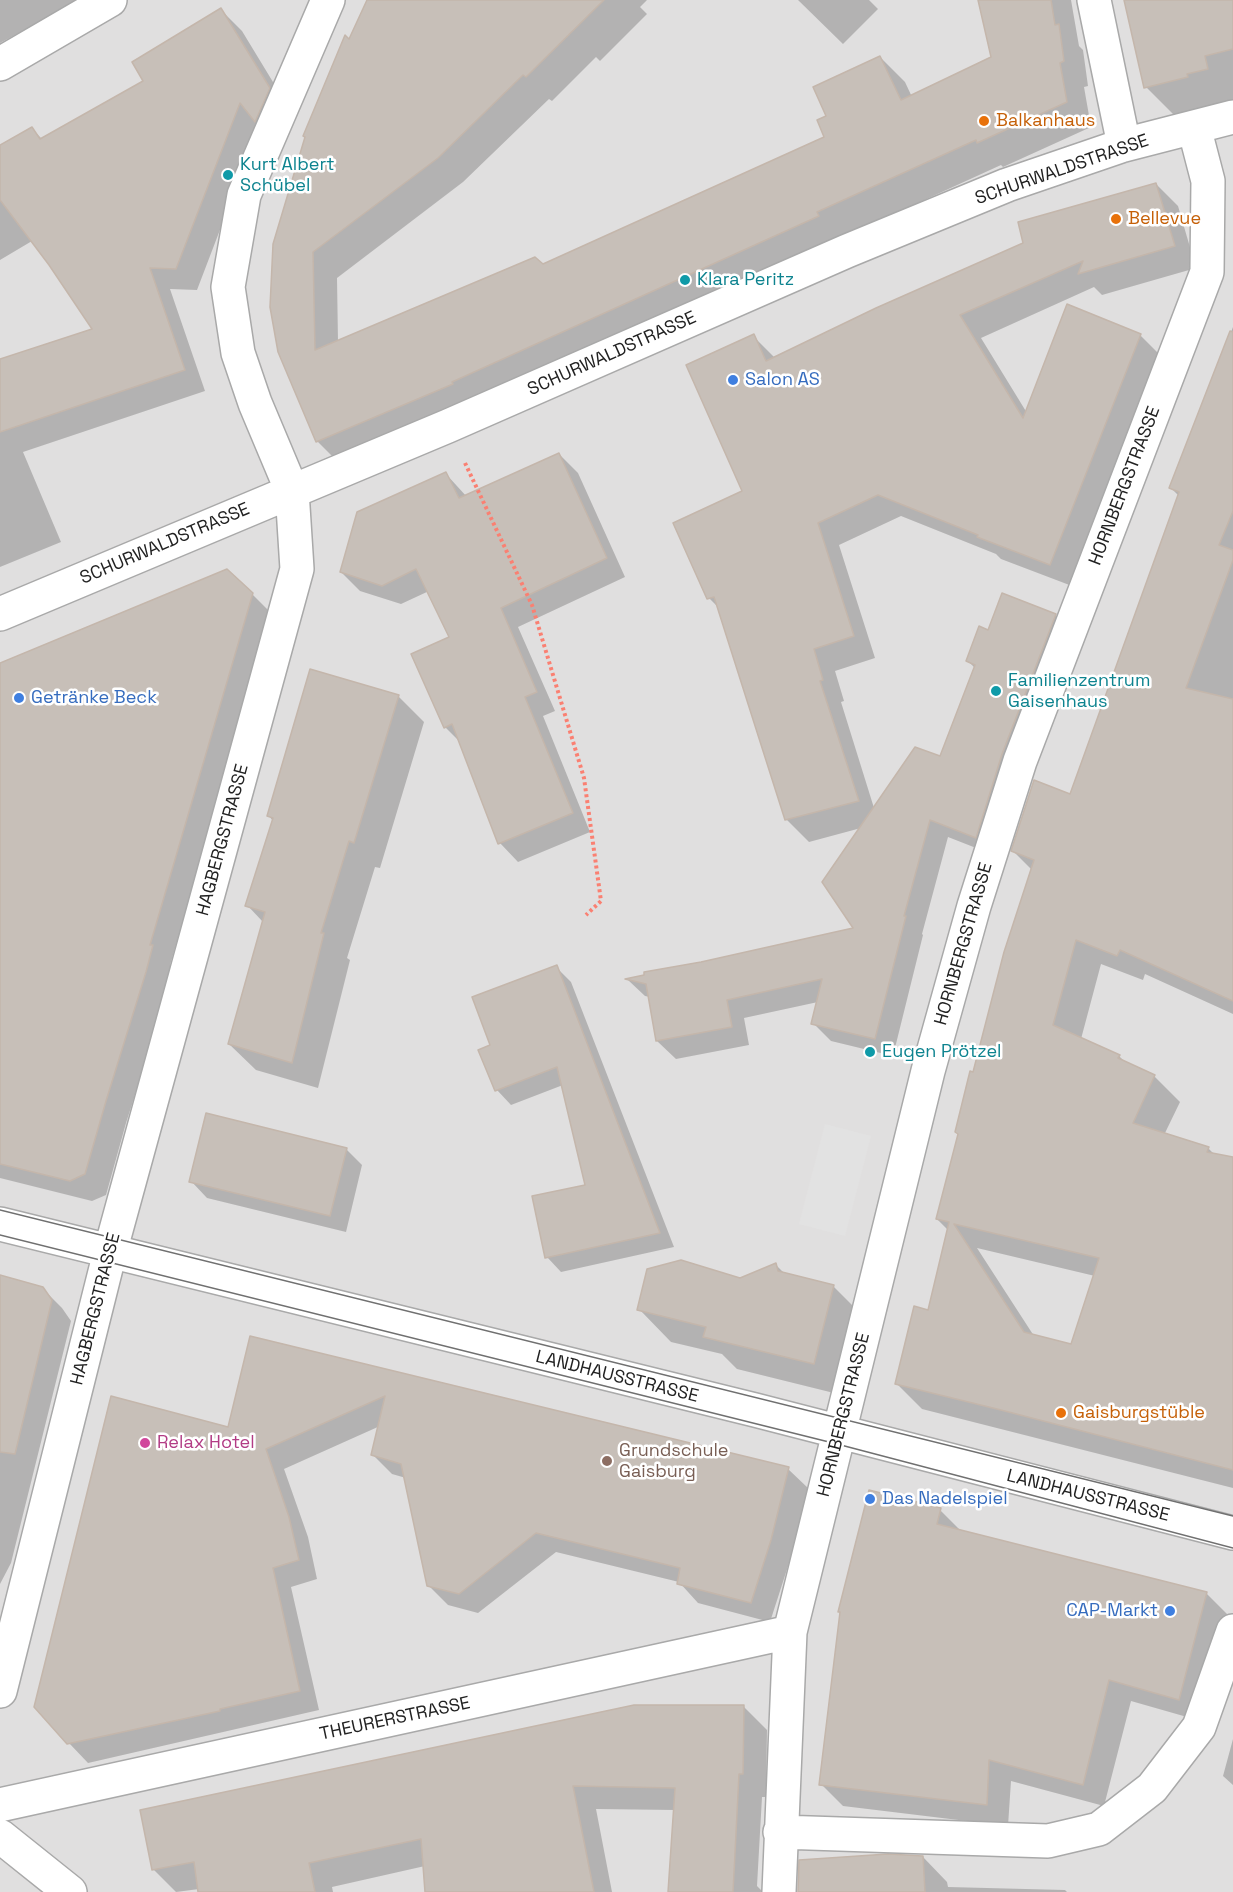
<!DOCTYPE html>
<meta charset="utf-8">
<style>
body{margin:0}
canvas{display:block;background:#f2efe9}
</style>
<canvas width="1233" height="1892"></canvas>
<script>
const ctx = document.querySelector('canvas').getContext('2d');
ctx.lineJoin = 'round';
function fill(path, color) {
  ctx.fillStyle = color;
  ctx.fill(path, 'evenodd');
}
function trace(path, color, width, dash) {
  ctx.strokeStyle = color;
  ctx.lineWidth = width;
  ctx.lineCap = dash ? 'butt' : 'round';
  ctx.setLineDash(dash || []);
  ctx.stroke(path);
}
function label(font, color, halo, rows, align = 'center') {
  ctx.font = font + ' "Space Grotesk",sans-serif';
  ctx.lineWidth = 5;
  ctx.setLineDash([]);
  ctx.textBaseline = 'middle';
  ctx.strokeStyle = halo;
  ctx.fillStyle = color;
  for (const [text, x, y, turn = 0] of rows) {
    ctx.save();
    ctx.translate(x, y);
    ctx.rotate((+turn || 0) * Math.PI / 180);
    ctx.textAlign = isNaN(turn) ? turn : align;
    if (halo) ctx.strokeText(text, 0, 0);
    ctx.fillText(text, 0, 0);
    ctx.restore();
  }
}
const residential = new Path2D(`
 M0 0H1233V1892H0Z`);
const parking = new Path2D(`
 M825 1124 871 1136 845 1236 799 1224Z`);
const shadow = new Path2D(`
 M0 0H80L0 43Z
 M369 0H647L640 7 647 14 600 61 596 57 552 101 549 99 463 182 337 278 338 342 543 266 826 138 828 117 880 57 905 82 912 97 992 57 980 0H1071L1079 46 1083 50 1088 86 1084 87 1091 127 1003 167 1001 165 342 466 317 441 279 351 349 41Z
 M798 0H869L878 9 843 44Z
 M1131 0H1233V100L1217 104V107L1176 117 1146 87Z
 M221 10 242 31 290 110 260 125 197 290 170 289 205 391 23 452 61 542 0 567V360L95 329 32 241 0 260V147L32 129 42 139 145 82Z
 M1156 184 1178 206 1196 268 1102 295 1094 287 981 338 1027 413 1140 335 1162 357 1072 586 1001 559 996 554 901 516 839 545 875 658 835 671 844 701 841 702 874 808 941 758 976 669 967 660 989 631 1055 615 1073 633 994 855 948 837 922 934 923 935 893 1056 831 1041 813 1023 818 1002 744 1018 749 1045 676 1059 657 1041 650 997 645 996 628 980 855 929 861 828 809 842 787 820 720 609 709 598 744 492 753 336 775 358Z
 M1233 327V1014L1145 974 1143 980 1101 964 1081 1039 1119 1056 1126 1063 1154 1076 1180 1102 1165 1133 1208 1148 1215 1155 1233 1159V1488L922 1409 897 1384 929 1311 948 1230 937 1219 974 1073 1032 870 1013 851 1071 795 1179 496 1170 487ZM977 1248 1095 1276 1072 1345 1034 1336Z
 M559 454 578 473 625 577 518 627 555 711 543 716 590 832 518 862 500 843 462 744 445 727 451 638 429 591 401 604 360 591 341 572 446 474 467 497Z
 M252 594 273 615 170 965 173 968 167 994 126 1123 106 1195 92 1201 0 1178V665Z
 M398 696 424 722 380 868 375 867 347 958 350 960 318 1088 256 1070 229 1044 263 922 247 905 273 821 269 816Z
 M556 967 571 982 674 1247 561 1272 547 1257 587 1187 563 1085 511 1105 497 1090 492 1046Z
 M346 1149 362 1165 346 1232 207 1198 191 1181Z
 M776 1265 786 1275 833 1286 865 1318 846 1396 737 1369 722 1354 671 1342 639 1309 740 1279Z
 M0 1277 42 1288 62 1308 71 1321 11 1563 0 1584Z
 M251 1337 788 1469 808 1488 790 1560 770 1622 698 1603 679 1582 556 1552 478 1613 448 1605 429 1586 406 1478 392 1474 373 1455 380 1426 284 1469 308 1537 317 1579 291 1587 319 1710 88 1763 69 1743 229 1429Z
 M940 1510 962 1532 1206 1593 1228 1615 1201 1721 1131 1701 1104 1806 1011 1781 1008 1826 843 1806 821 1784Z
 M744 1707 767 1730 766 1797H762L757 1886 763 1892H669L675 1810 596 1809 612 1892H426L425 1866 332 1887 333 1892H200L199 1889 176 1892 153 1869Z
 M1233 1739V1785L1223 1776Z
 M923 1857 947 1882 948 1887 1065 1890 1067 1892H845Z`);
const building = new Path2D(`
 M367 0H604L526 77 523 75 438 158 313 252 315 350 535 257 543 264 824 137 817 120 826 116 813 87 880 56 901 100 991 57 978 0H1051L1055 25 1059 24 1064 61 1060 63 1067 102 977 143 976 140 817 212 819 216 452 382 453 384 316 442 278 352 270 307 273 244 305 137 303 136 345 35 349 39Z
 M1124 0H1233V49L1205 56 1208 69 1187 74 1188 77 1144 88Z
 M221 8 270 88 255 122 240 103 176 269 150 268 185 370 0 432V359L92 329 49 265 0 200V145L32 127 40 139 143 81 132 62Z
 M1156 183 1175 246 1078 274 1083 261 960 315 1023 418 1067 304 1141 334 1050 565 977 537 978 535 878 495 818 523 854 636 814 649 823 680 820 681 859 801 785 820 714 597 707 599 673 523 742 491 686 365 754 334 766 361 876 308 1023 243 1018 222Z
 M1230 331 1233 332V511L1219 545 1233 550V560L1186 688 1233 699V1001L1120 950 1117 956 1076 940 1053 1025 1120 1055 1118 1058 1155 1075 1133 1123 1209 1147 1207 1152 1233 1157V1470L997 1409 895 1384 914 1306 928 1310 949 1222 936 1219 958 1134 955 1132 970 1071 973 1072 1004 952 1034 860 1011 851 1034 780 1070 794 1179 492 1169 488ZM954 1224 1099 1258 1071 1344 1024 1332Z
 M559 453 607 558 501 608 537 692 525 697 573 813 498 844 452 724 444 728 411 654 449 637 416 569 382 586 340 572 357 512 446 472 459 498Z
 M227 569 253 593 150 945H153L146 972 106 1101 85 1174 70 1181 0 1164V663Z
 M1002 593 1056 614 1002 754 976 838 930 820 904 916H906L875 1039 811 1024 822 979 727 1000 732 1027 656 1041 646 984 625 979 644 975V972L701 962 853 928 822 882 915 747 940 756 975 665 966 661 979 626 988 630Z
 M310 669 399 695 354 843 349 841 321 933H324L292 1063 228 1044 265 912 245 906 273 818 267 816Z
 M557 965 660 1233 545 1258 532 1196 585 1185 557 1067 495 1091 478 1050 490 1045 472 997Z
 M206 1113 347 1148 330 1216 189 1182Z
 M681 1260 740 1278 776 1263 778 1271 834 1285 814 1364 703 1337 706 1327 637 1310 647 1269Z
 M0 1275 43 1287 52 1300 15 1454 0 1452Z
 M250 1336 789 1467 771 1540 751 1603 677 1584 680 1568 536 1533 459 1594 427 1586 401 1464 371 1455 385 1396 266 1449 289 1517 299 1560 273 1568 300 1691 220 1709V1711L67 1744 34 1707 111 1396 228 1427Z
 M869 1490 941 1508 937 1524 1207 1592 1179 1700 1109 1680 1083 1785 989 1760 987 1805 819 1785 840 1612H838Z
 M634 1705H744L743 1774H739L733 1892H668L675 1788 573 1786 594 1892H425L421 1839 309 1863 315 1892H198L194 1862 152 1870 140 1810Z
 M888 1854 923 1856 925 1892H798L799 1860Z`);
const path = new Path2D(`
 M465 463 532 605 584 778 601 901 586 915`);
const minor = new Path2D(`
 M1094 0 1124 145
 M0 64 110 0
 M0 614 448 426 847 251 1007 185 1124 145 1233 117
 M0 1224 755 1410 1233 1533
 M0 1691 110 1252 297 569 292 491 255 403 238 353 228 287 244 195 328 0
 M0 1805 790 1632
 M780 1832 1048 1841 1099 1829 1152 1788 1199 1727 1233 1631
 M0 1836 70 1892
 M779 1892 790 1632 928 1071 974 906 1020 761 1207 272 1208 181 1194 127`);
const tram = new Path2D(`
 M0 1210 1233 1516
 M0 1235 837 1444 1233 1548`);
const markers = [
 [984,121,6,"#e8710a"],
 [228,175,6,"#0f9aa8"],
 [1116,219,6,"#e8710a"],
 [685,280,6,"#0f9aa8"],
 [733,380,6,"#3f7fe0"],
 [996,691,6,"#0f9aa8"],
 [19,698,6,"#3f7fe0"],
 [870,1052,6,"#0f9aa8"],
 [1061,1413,6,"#e8710a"],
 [145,1443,6,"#d1479c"],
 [607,1461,6,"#8d6e63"],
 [870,1499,6,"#3f7fe0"],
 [1170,1611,6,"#3f7fe0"]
];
const foodNames = [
 ["Balkanhaus",996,121],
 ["Bellevue",1128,219],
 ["Gaisburgstüble",1073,1413]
];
const cultureNames = [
 ["Kurt Albert",240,165],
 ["Schübel",240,186],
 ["Klara Peritz",697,280],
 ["Familienzentrum",1008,681],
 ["Gaisenhaus",1008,702],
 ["Eugen Prötzel",882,1052]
];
const streetNames = [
 ["SCHURWALDSTRASSE",1062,170,-19],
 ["SCHURWALDSTRASSE",612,354,-24],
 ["HORNBERGSTRASSE",1125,486,-69],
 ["SCHURWALDSTRASSE",165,544,-23],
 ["HAGBERGSTRASSE",223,840,-75],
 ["HORNBERGSTRASSE",964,944,-74],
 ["HAGBERGSTRASSE",96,1309,-76],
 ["LANDHAUSSTRASSE",617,1377,14],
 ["HORNBERGSTRASSE",844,1415,-76],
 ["LANDHAUSSTRASSE",1088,1496,14],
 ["THEURERSTRASSE",395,1719,-12]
];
const shopNames = [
 ["Salon AS",745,380],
 ["Getränke Beck",31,698],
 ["Das Nadelspiel",882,1499],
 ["CAP-Markt",1158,1611,"right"]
];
const hotelNames = [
 ["Relax Hotel",157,1443]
];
const educationNames = [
 ["Grundschule",619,1451],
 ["Gaisburg",619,1472]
];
fill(residential, '#e0dfdf');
fill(parking, '#e2e2e2');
fill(shadow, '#0003');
fill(building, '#c7bfb8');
trace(building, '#c4b6ab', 1.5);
trace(minor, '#a9a9a9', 36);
trace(path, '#fa8072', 4, [3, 3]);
trace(minor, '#fff', 33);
trace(tram, '#707070', 1.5);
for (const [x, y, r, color] of markers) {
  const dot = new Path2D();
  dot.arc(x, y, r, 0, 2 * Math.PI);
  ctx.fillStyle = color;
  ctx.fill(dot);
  trace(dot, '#fff', 2);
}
label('18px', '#c56008', '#fff', foodNames, 'left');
label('18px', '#0d838f', '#fff', cultureNames, 'left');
label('18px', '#222', '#fff', streetNames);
label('18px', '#366cbe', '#fff', shopNames, 'left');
label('18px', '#b23c85', '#fff', hotelNames, 'left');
label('18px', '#785e54', '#fff', educationNames, 'left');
</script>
